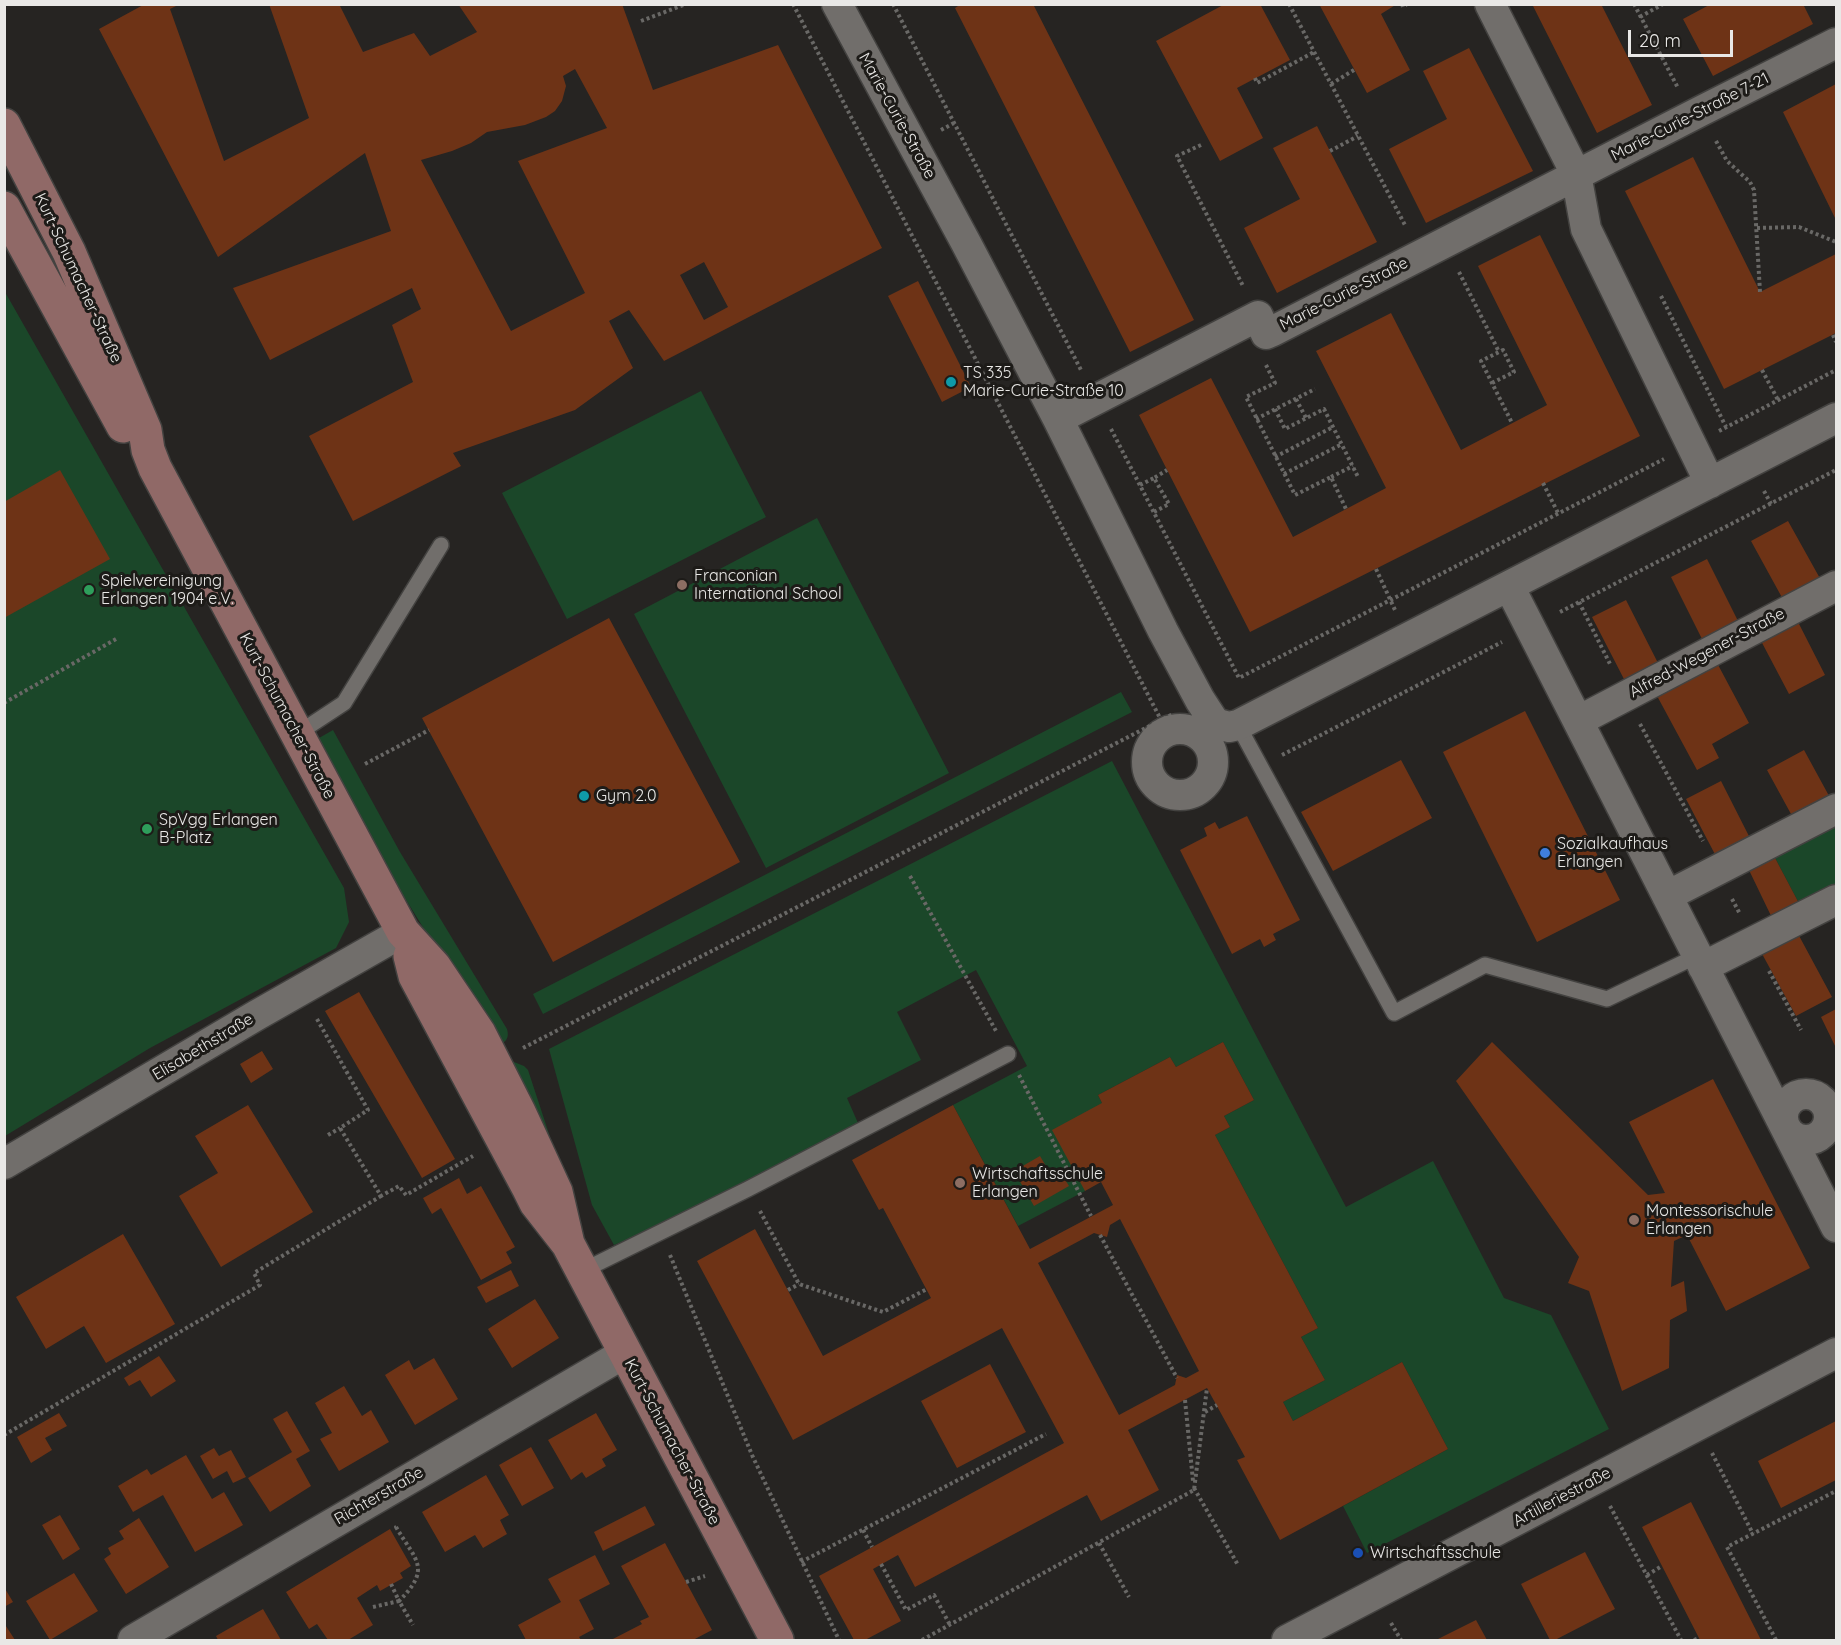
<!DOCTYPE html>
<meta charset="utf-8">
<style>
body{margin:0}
#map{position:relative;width:1841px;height:1645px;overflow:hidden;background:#262422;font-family:Quicksand,sans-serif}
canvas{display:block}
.frame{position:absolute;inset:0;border:6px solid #e9e8e6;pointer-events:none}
.scale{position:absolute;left:1628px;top:30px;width:105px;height:27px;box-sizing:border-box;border:3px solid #e9e8e6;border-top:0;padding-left:8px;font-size:18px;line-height:21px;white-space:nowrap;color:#e9e8e6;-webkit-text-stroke:4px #1d1b18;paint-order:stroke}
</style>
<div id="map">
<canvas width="1841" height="1645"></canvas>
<div class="frame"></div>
<div class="scale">20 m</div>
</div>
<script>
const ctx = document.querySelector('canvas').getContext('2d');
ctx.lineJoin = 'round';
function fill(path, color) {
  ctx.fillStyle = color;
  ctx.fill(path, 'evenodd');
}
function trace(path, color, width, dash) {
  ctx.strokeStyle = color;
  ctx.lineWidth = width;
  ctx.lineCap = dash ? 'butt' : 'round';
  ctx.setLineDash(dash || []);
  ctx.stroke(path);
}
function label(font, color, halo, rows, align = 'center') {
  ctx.font = font + ' Quicksand,sans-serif';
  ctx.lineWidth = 6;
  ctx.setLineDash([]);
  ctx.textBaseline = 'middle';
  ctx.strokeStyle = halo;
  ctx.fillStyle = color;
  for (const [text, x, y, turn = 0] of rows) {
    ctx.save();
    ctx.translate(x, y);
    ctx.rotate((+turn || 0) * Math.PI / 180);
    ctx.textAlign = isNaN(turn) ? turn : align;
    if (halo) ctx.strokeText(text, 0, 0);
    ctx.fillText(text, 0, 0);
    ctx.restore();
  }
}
const green = new Path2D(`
 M5 292 344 888 349 922 336 948 150 1048 5 1136Z
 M701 391 766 517 567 619 502 493Z
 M817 518 949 773 766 868 634 614Z
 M1121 692 1132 712 543 1014 533 994Z
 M333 730 400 852 507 1029C510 1039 505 1042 497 1047L382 861 319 738Z
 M1112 761 1346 1207 1433 1161 1504 1298 1551 1315 1609 1429 1367 1553 1343 1506 1448 1449 1402 1362 1293 1421 1283 1402 1325 1380 1301 1337 1318 1328 1215 1135 1230 1127 1224 1116 1254 1100 1223 1042 1176 1067 1170 1057 1098 1095 1102 1103 1085 1191 1018 1226 953 1105 1027 1066 976 970 897 1012 921 1060 847 1098 858 1123 693 1212 614 1245 592 1205 549 1049Z
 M1836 823V892L1802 909 1774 856Z
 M514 1062 524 1066 528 1070 551 1140 545 1142 508 1065Z`);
const building = new Path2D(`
 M145 4H180L170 9 224 161 309 118 269 4H339L363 52 414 33 430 56 477 32 458 4H622L653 90 778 45 882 248 664 361 629 310 609 321 633 368 575 410 453 453 461 466 353 521 309 436 413 382 392 325 421 309 412 288 270 360 233 288 391 231 365 153 218 257 99 29ZM575 69 607 128 518 161 585 293 511 331 421 160 452 151 471 143 487 132 525 125 546 117 555 111 562 101 566 86 563 76ZM704 262 728 307 704 320 680 275Z
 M961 4H1033L1194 320 1130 352 955 8Z
 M1225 4H1260L1290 60 1237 88 1263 138 1220 161 1156 41Z
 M1319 4H1397L1381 14 1410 70 1367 93Z
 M1532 4H1601L1652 105 1597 133Z
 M1711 4H1803L1813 24 1713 76 1683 19Z
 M1469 48 1533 171 1426 223 1389 149 1447 119 1423 71Z
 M1836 84V220L1783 112Z
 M1317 126 1377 242 1277 293 1244 228 1300 199 1273 148Z
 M1693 157 1760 292 1836 254V333L1724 389 1625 191Z
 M1540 235 1640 436 1250 632 1139 415 1211 378 1293 537 1386 488 1316 351 1391 313 1461 450 1547 405 1478 266Z
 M918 281 971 387 942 402 888 296Z
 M60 470 110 559 4 618V502Z
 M1788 521 1822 582 1785 603 1751 541Z
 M1707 559 1740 625 1704 643 1671 577Z
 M1626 600 1659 665 1626 683 1592 617Z
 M609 618 740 862 553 962 422 718Z
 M1797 620 1825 675 1789 694 1760 639Z
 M1716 661 1749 723 1712 744 1719 758 1697 770 1656 694Z
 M1525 711 1620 900 1537 942 1443 752Z
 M1804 750 1834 805 1797 825 1767 770Z
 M1401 760 1432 818 1333 871 1301 812Z
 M1721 781 1753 844 1719 862 1686 799Z
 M1247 816 1300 920 1273 934 1276 940 1264 947 1260 939 1232 954 1180 850 1207 836 1204 828 1215 822 1219 829Z
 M1774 856 1802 909 1774 922 1748 868Z
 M1797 932 1832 997 1796 1016 1761 952Z
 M359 992 455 1159 422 1178 325 1011Z
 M1836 1009V1048L1821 1017Z
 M1223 1042 1254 1100 1224 1116 1230 1127 1215 1135 1318 1328 1301 1337 1325 1380 1283 1402 1293 1421 1402 1362 1448 1449 1280 1540 1237 1460 1245 1457 1207 1388 1128 1430 1159 1490 1101 1521 1087 1495 915 1587 898 1555 873 1569 901 1621 865 1640H854L819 1576 1064 1443 1002 1328 793 1440 697 1261 755 1229 823 1356 931 1298 883 1208 879 1210 852 1160 953 1105 1030 1249 1113 1205 1101 1182 1085 1191 1052 1130 1102 1103 1098 1095 1170 1057 1176 1067ZM1120 1219 1199 1371 1186 1378 1177 1375 1175 1385 1119 1415 1038 1263 1094 1233 1107 1237 1110 1225Z
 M1492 1042 1648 1195 1665 1193 1629 1122 1713 1079 1810 1268 1726 1311 1687 1235 1674 1241 1671 1287 1684 1281 1687 1311 1670 1320 1669 1368 1622 1391 1589 1291 1568 1283 1579 1257 1456 1081Z
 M262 1051 273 1069 251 1083 240 1064Z
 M248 1105 313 1212 221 1267 179 1196 218 1173 195 1136Z
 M1040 1156 1053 1178 1061 1173 1069 1186 1034 1206 1014 1171Z
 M459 1178 467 1194 481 1186 515 1247 506 1252 512 1263 481 1280 441 1208 432 1214 423 1198Z
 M123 1234 175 1324 106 1363 84 1326 46 1349 16 1297Z
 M511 1270 519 1286 486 1303 477 1287Z
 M535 1299 559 1338 512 1368 488 1329Z
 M159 1356 176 1381 151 1397 140 1380 129 1386 124 1378Z
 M434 1358 458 1399 415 1425 385 1375 409 1360 414 1370Z
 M990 1364 1026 1432 957 1468 921 1401Z
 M344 1386 362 1416 371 1410 389 1442 339 1471 320 1439 332 1433 315 1403Z
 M287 1411 310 1451 296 1459 311 1486 270 1512 248 1478 292 1452 273 1419Z
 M59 1413 67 1426 45 1438 52 1450 31 1463 17 1437Z
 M596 1413 617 1450 602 1459 606 1466 586 1478 582 1472 571 1480 548 1440Z
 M1836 1421V1480L1781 1508 1758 1461Z
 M531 1447 554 1488 522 1506 499 1465Z
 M214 1448 219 1456 231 1450 246 1477 233 1483 227 1471 213 1479 200 1456Z
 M186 1455 212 1499 224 1492 243 1525 195 1552 163 1495 133 1512 118 1486 147 1469 151 1475Z
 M486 1475 509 1515 500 1520 507 1534 483 1548 475 1535 445 1552 422 1512Z
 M1691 1502 1761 1640H1700L1642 1527Z
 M645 1506 655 1525 603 1551 594 1532Z
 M60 1515 80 1549 63 1560 42 1525Z
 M139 1518 169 1567 126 1594 104 1559 111 1554 108 1548 124 1539 119 1531Z
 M390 1529 411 1566 400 1573 403 1578 380 1591 377 1585 357 1598 373 1625 348 1640H328L317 1624 309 1629 286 1592Z
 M665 1543 712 1630 693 1640H611L642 1624 640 1621 649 1617 621 1566Z
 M1585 1552 1615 1609 1555 1640H1550L1521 1584Z
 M595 1555 610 1584 579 1600 594 1629 579 1637 581 1640H526L518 1625 561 1602 548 1579Z
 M74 1573 98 1611 50 1640 26 1601Z
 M4 1587 13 1602 4 1607Z
 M263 1609 281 1640H218L216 1636Z
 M1476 1620 1487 1640H1436Z
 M4 1623 15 1640H4Z`);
const path = new Path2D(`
 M793 4 1161 720
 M893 4 1082 372
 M1289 4 1406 227
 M1402 4 1403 7 1407 4
 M1634 4 1678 88
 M1640 17 1663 4
 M641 21 686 4
 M1255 78 1257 83 1314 52
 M1331 84 1354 70
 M941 130 954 123
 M1716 141 1727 161 1750 182 1754 190 1760 292
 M1201 145 1177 156 1243 286
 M1330 151 1358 136
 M1757 228 1799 227 1836 242
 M1459 272 1499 352 1481 361 1512 423
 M1661 296 1726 427
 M1833 335 1836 342
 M1266 365 1275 383 1246 397 1295 495 1331 477 1346 509
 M1762 370 1778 400
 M1492 383 1514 372 1503 350 1500 352
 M1296 399 1306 418
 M1275 409 1285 429 1324 409 1358 477
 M1256 419 1315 389
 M1111 429 1239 678 1664 459
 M1719 431 1836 370
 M1275 457 1333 427
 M1284 474 1342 444
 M1331 477 1353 466
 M1543 483 1558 513
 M1140 485 1154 478
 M1764 491 1771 504
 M1154 512 1169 504 1154 478 1167 470
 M1376 569 1395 610
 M1579 602 1611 666
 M1560 612 1836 470
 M4 703 116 639
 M1640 724 1703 841
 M1282 755 1502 642
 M365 764 429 730
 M910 876 996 1031
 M1732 899 1740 914
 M1769 971 1801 1030
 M317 1019 368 1110 340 1128 381 1196 399 1186 406 1195 473 1156
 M523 1048 1173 714
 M1019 1075 1091 1216
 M328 1135 340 1128
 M760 1211 799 1284 883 1312 927 1289
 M1100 1235 1177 1378
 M670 1255 752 1455 839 1640
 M788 1290 799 1284
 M1185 1400 1193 1481
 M1205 1412 1217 1405
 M4 1435 260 1285 254 1273 381 1196
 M1712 1453 1753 1534
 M1194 1488 1238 1565
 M1610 1506 1681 1640
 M863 1530 872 1547
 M1099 1543 1129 1597
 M801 1562 1046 1434
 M881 1564 906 1610 934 1595 950 1625
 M1647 1575 1662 1566
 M686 1582 705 1576
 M391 1584 399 1601C432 1568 416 1561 396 1527L398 1526
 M373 1607 399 1601 413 1625
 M1391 1623 1401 1640
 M922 1640 1194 1490 1207 1388
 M1694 1640 1699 1638
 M1776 1640 1727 1547 1836 1491`);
const lane = new Path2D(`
 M1238 725 1394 1013 1485 965 1607 999 1697 956
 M297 734 344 703 441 545
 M582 1271 748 1189 1008 1054`);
const street = new Path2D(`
 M837 4 966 243 1058 419 1163 631 1200 700 1213 720 1218 724 1229 727 1238 725 1836 418
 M1490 4 1576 174 1586 229 1710 483
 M1058 419 1258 316 1266 334 1273 331 1701 111 1836 43
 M1509 586 1836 1227
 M1578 721 1836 586
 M1147 762a33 33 0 1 1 66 0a33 33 0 1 1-66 0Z
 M1667 896 1836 809
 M1703 967 1836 900
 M1783 1117a23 23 0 1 1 46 0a23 23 0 1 1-46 0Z
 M4 1164 257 1015 403 932
 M133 1640 625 1353
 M1287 1640 1836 1353`);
const secondary = new Path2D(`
 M4 125 69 252 145 430 148 450 155 468 403 932 434 966 479 1033 519 1112 550 1179 556 1192 568 1244
 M4 208 123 426
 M410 956 415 976 529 1189 536 1203 568 1244 777 1640`);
const markers = [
 [951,382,6,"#0f9aa8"],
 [682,585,6,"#8d6e63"],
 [89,590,6,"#2e9e5b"],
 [584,796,6,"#0f9aa8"],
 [147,829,6,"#2e9e5b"],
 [1545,853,6,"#3f7fe0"],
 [960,1183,6,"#8d6e63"],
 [1634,1220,6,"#8d6e63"],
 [1358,1553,6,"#1a4fb4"]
];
const streetNames = [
 ["Marie-Curie-Straße",897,116,61],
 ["Marie-Curie-Straße 7-21",1690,117,-27],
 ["Kurt-Schumacher-Straße",78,278,65],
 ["Marie-Curie-Straße",1344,294,-27],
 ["Alfred-Wegener-Straße",1707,653,-28],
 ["Kurt-Schumacher-Straße",287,716,62],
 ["Elisabethstraße",203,1047,-31],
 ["Kurt-Schumacher-Straße",672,1442,62],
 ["Richterstraße",379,1496,-30],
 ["Artilleriestraße",1562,1497,-28]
];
const poiNames = [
 ["TS 335",963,373],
 ["Marie-Curie-Straße 10",963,391],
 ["Franconian",694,576],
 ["International School",694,594],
 ["Spielvereinigung",101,581],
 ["Erlangen 1904 e.V.",101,599],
 ["Gym 2.0",596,796],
 ["SpVgg Erlangen",159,820],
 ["B-Platz",159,838],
 ["Sozialkaufhaus",1557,844],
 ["Erlangen",1557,862],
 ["Wirtschaftsschule",972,1174],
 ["Erlangen",972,1192],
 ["Montessorischule",1646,1211],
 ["Erlangen",1646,1229],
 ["Wirtschaftsschule",1370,1553]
];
fill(green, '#1b4729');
fill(building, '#6e3316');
trace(lane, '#434240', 18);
trace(street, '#434240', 33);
trace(secondary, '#434240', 36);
trace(path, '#696866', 4, [3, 3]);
trace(lane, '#716e6b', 15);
trace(street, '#716e6b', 30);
trace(secondary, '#906967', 33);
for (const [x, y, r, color] of markers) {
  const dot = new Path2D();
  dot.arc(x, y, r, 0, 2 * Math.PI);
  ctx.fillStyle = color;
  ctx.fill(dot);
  trace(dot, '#1d1b18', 2);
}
label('16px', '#e9e8e6', '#1d1b18', streetNames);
label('16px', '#e9e8e6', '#1d1b18', poiNames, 'left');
</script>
